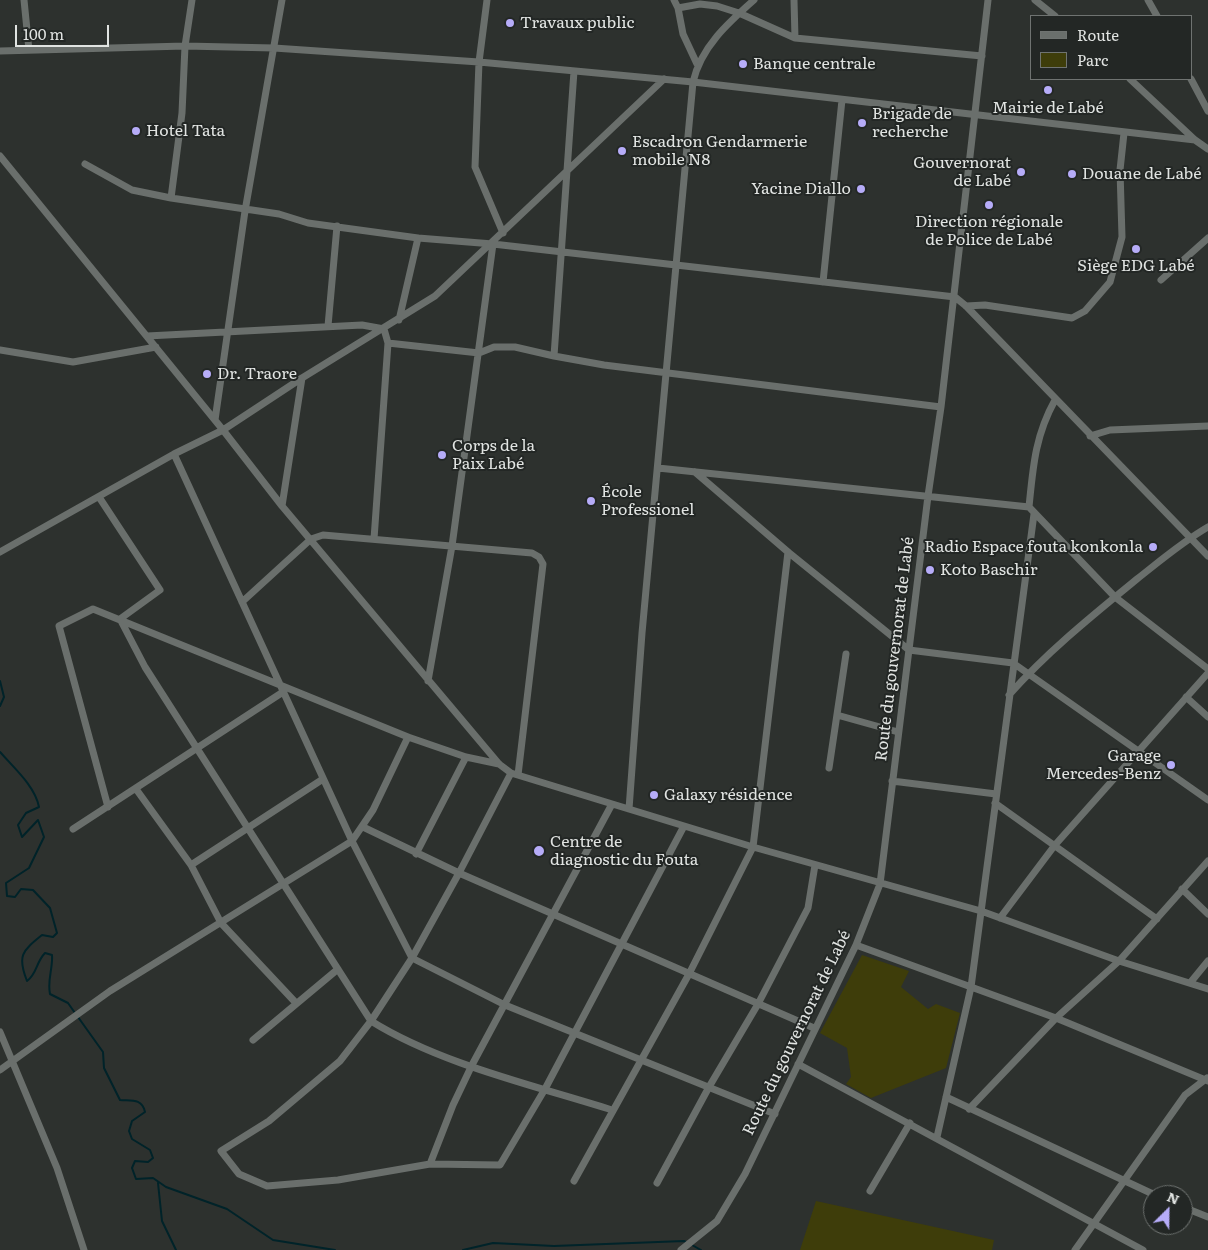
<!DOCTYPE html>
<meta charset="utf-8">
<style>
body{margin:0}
#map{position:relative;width:1208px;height:1250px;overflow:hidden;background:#2d312e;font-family:Literata,serif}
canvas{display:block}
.legend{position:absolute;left:1030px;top:15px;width:162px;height:65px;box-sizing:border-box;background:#232725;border:1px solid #6f7371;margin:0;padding:6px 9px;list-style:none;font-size:15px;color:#e1e4e2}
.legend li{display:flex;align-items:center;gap:10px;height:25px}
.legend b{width:25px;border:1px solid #6f7371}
.north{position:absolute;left:1143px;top:1185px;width:50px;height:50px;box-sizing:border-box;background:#232725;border:1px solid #6f7371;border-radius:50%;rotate:23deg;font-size:14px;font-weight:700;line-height:20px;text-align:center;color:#e1e4e2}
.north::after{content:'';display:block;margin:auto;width:18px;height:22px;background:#b6acf8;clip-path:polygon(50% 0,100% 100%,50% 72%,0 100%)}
.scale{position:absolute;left:15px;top:25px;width:94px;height:22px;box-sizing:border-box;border:2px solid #e1e4e2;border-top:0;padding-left:6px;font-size:15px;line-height:18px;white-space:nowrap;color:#e1e4e2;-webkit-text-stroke:4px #232725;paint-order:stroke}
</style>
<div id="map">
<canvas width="1208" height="1250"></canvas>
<ul class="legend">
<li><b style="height:6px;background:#6a6f6c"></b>Route</li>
<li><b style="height:14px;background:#3e3d0a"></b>Parc</li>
</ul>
<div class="north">N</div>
<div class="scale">100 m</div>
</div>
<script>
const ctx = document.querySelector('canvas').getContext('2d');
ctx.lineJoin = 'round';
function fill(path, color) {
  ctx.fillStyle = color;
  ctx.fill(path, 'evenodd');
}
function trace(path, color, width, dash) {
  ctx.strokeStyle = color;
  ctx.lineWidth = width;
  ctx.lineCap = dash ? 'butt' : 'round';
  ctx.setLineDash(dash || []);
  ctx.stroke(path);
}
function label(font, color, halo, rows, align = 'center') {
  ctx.font = font + ' Literata,serif';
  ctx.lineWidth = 4;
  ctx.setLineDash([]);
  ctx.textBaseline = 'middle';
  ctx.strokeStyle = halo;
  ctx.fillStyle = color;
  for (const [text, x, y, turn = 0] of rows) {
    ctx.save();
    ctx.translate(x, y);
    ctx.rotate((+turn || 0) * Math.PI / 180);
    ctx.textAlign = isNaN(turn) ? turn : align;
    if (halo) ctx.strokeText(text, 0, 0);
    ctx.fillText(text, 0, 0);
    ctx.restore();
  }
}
const green = new Path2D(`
 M862 955 909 971 901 987 928 1009 936 1004 960 1013 946 1068 871 1098 846 1084 851 1077 847 1048 820 1033Z
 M816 1201 994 1240 992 1250H800Z`);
const stream = new Path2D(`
 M0 681 4 697 0 706
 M0 752C14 768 35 786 39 807L26 813 18 825 22 837 38 820 44 837 29 868 6 883 7 896 15 897 21 889 33 890 50 908 57 933 53 937 42 935C22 951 17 956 27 981 37 974 36 962 45 953L52 955C53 969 47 980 50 994L68 1003 75 1013
 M78 1017 103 1052 104 1068 120 1100C131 1101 142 1098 145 1112L132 1121 129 1131 132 1139 150 1150 153 1158 148 1162 135 1161 132 1168 136 1179 153 1178 166 1187 227 1209 273 1240 335 1250
 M158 1183 162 1221 176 1250
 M692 1245 701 1250
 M463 1250 493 1243 554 1246 684 1241 688 1243`);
const minor = new Path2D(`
 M24 0 29 50
 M487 0 479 62 475 167 503 233
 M674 0 678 8 700 4 717 6 739 13 795 38 982 56
 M794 0 795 38
 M1035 0 1055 16
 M1148 0 1157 16
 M678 8 683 34 697 64
 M0 51 185 46 274 48 479 62 693 82 1195 140
 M1130 79 1195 140 1208 149
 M1191 79 1208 111
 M0 156 223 430 282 506 499 764 511 773 753 847 981 911 1119 961 1208 989
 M85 164 132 190 171 198 279 214 308 223 418 238 493 244 955 297 966 306 1208 556
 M171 198 182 113 185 46 192 0
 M1161 280 1208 238
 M823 282 842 100
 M966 306 985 305 1072 318 1085 311 1110 282 1122 237 1120 170 1124 133
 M399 320 418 238
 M328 326 337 226
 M147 336 362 325 384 329 388 343 374 539
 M388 343 479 353 494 347H515L554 356 604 365 941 407
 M0 350 73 362 156 347
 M554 356 574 71
 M1055 400C1035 436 1033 467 1029 507L1115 597 1208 669
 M215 420 245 211 282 0
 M1090 436 1110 430 1208 426
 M174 454 352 841 412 958 505 1005 775 1114
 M658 468 1029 507
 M695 472 788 552 909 650 1013 663 1208 800
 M99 497 160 590 120 619 145 667 371 1021C440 1064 533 1085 612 1110
 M282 506 302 378
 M0 552 174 454 223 430 302 378 435 296 664 79
 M242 602 311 539 323 535 532 553 539 557 543 564 518 775
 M428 681 452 546 493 244
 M1009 695C1047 652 1093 615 1137 579 1160 561 1182 542 1208 527
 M1186 697 1208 717
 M837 715 898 732
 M829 768 846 654
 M511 773 459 873 412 958 371 1021 340 1061 269 1121 221 1151 239 1174 267 1186 338 1180 430 1164 500 1165 545 1089 684 826
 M892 781 996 794
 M136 789 191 865 221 923 296 1003
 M995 803 1157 919
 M108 807 59 626 93 609 408 737 466 757 499 764
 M629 809 642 633 693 82C701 47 728 23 754 0
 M363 827 459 873 814 1028
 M73 829 283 692
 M416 854 466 757
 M191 865 323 779
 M1182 889 1208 914
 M1000 918 1055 845 1208 673
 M856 945 1056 1018 1208 1081
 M1190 983 1208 961
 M0 1032 57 1168 84 1250
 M253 1040 338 969
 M798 1064 1143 1250
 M0 1070 110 991 352 841 373 810 408 737
 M946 1097 1155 1195
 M969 1109 1056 1018 1119 961 1208 861
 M937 1137 971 987 1034 514
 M430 1164 453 1105 472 1065 612 804
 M574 1181 689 974 753 847 788 552
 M657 1183 709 1087 758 1004 808 908 815 865
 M870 1191 910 1123
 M1183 1207 1208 1217
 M681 1250 717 1221 745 1174 856 945 880 884 928 496 941 407 988 0
 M1075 1250 1185 1095 1207 1078`);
const markers = [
 [510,23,5,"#b6acf8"],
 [743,64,5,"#b6acf8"],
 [1048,90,5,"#b6acf8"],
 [862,123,5,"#b6acf8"],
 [136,131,5,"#b6acf8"],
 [622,151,5,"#b6acf8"],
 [1021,172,5,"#b6acf8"],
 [1072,174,5,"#b6acf8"],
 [861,189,5,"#b6acf8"],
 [989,205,5,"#b6acf8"],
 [1136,249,5,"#b6acf8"],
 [207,374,5,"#b6acf8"],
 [442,455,5,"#b6acf8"],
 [591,501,5,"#b6acf8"],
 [1153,547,5,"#b6acf8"],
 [930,570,5,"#b6acf8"],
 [1171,765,5,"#b6acf8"],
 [654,795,5,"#b6acf8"],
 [539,851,6,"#b6acf8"]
];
const poiNames = [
 ["Travaux public",520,23],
 ["Banque centrale",753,64],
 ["Mairie de Labé",1048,108,"center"],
 ["Brigade de",872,114],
 ["recherche",872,132],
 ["Hotel Tata",146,131],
 ["Escadron Gendarmerie",632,142],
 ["mobile N8",632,160],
 ["Gouvernorat",1011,163,"right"],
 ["de Labé",1011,181,"right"],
 ["Douane de Labé",1082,174],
 ["Yacine Diallo",851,189,"right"],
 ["Direction régionale",989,222,"center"],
 ["de Police de Labé",989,240,"center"],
 ["Siège EDG Labé",1136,266,"center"],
 ["Dr. Traore",217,374],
 ["Corps de la",452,446],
 ["Paix Labé",452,464],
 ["École",601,492],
 ["Professionel",601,510],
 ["Radio Espace fouta konkonla",1143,547,"right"],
 ["Koto Baschir",940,570],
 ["Garage",1161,756,"right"],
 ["Mercedes-Benz",1161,774,"right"],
 ["Galaxy résidence",664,795],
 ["Centre de",550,842],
 ["diagnostic du Fouta",550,860]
];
const streetNames = [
 ["Route du gouvernorat de Labé",895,649,-83],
 ["Route du gouvernorat de Labé",797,1033,-64]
];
fill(green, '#3e3d0a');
trace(stream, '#002329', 2);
trace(minor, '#6a6f6c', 7);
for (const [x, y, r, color] of markers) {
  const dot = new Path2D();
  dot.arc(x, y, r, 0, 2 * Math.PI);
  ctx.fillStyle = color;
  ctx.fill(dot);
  trace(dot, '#232725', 2);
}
label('16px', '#e1e4e2', '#232725', poiNames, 'left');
label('16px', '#e1e4e2', '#232725', streetNames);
</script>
